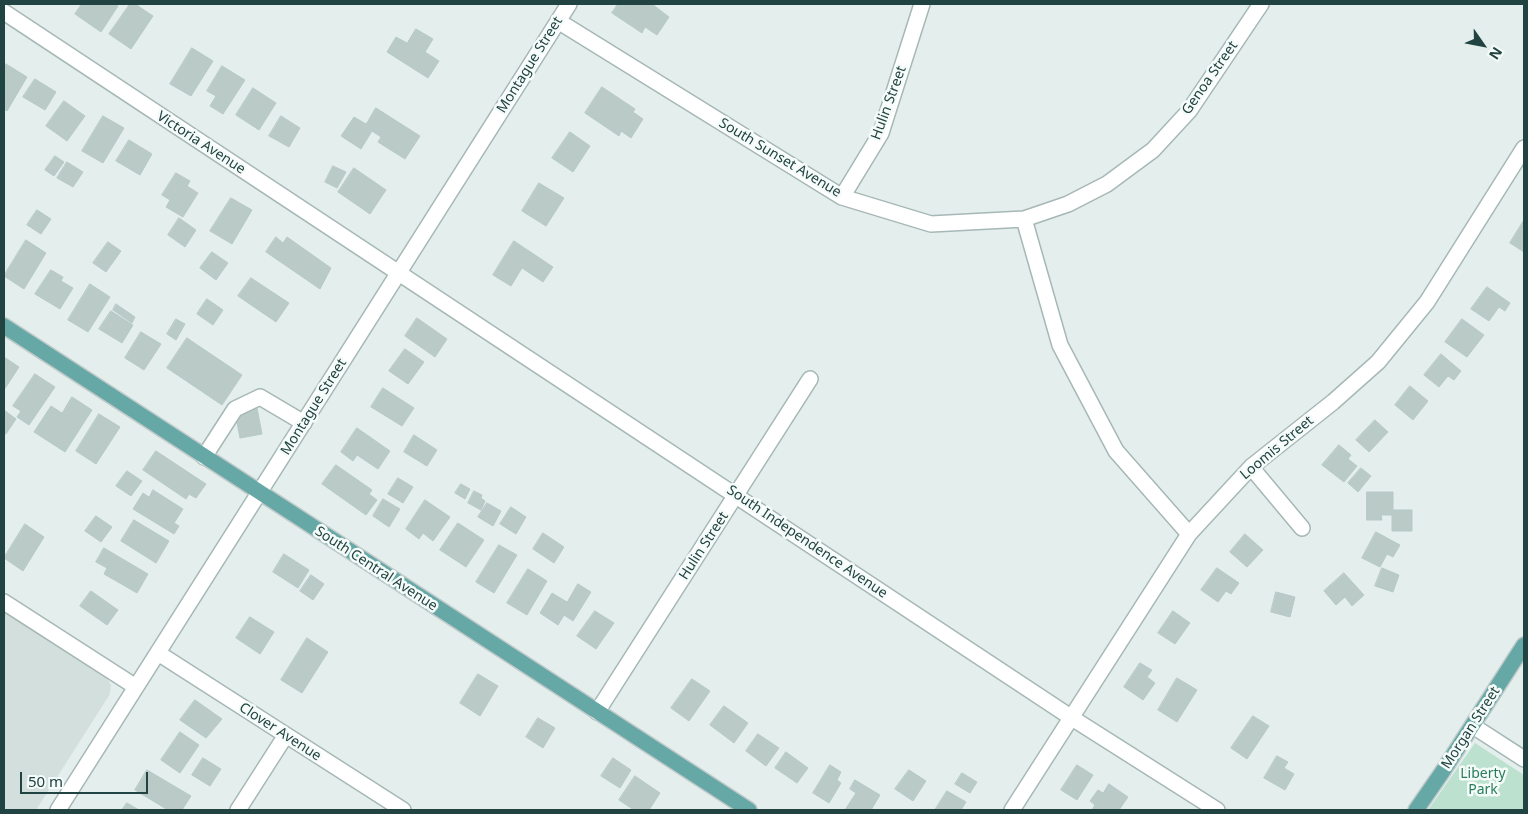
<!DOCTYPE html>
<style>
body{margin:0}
#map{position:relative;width:1528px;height:814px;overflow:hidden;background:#e4efed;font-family:"Noto Sans",sans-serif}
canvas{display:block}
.frame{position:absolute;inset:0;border:5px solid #214341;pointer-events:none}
.north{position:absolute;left:1458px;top:20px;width:50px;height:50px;-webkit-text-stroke:4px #f5fbf9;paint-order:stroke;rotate:123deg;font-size:14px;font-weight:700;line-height:20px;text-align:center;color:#214341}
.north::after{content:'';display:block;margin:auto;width:18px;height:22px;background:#214341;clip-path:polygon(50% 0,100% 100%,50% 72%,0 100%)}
.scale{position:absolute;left:20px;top:772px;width:128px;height:22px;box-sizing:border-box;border:2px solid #214341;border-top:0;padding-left:6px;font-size:15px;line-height:18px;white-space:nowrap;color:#214341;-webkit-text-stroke:4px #f5fbf9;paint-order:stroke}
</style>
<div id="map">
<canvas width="1528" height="814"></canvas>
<div class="frame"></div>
<div class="north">N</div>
<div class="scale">50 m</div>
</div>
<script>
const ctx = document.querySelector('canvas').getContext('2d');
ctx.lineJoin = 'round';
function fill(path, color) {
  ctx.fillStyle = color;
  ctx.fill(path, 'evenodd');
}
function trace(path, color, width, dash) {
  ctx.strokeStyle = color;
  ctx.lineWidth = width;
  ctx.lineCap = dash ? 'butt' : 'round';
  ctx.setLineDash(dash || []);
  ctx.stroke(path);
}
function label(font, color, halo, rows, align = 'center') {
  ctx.font = font + ' "Noto Sans",sans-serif';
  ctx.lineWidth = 5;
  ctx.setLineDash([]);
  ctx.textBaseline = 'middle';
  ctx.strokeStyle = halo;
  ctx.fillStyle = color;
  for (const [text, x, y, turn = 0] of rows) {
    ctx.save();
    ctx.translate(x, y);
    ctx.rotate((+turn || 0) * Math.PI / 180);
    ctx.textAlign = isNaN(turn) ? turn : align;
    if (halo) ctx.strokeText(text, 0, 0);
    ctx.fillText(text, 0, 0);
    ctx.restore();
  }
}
const built = new Path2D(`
 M4 610 106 677 111 685 110 694 36 810H4Z`);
const green = new Path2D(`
 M1475 743 1524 775V810H1428Z`);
const building = new Path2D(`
 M82 4H114L118 6 101 32 75 14Z
 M130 4H135L153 16 131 49 109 34Z
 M618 4H652L669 17 657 35 645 27 642 33 612 13Z
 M416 29 433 39 425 52 439 61 428 78 387 52 396 37 407 43Z
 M192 48 213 61 191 96 170 84Z
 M6 64 27 77 7 111 4 109V67Z
 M222 66 245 80 223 114 210 106 216 96 207 91Z
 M35 79 56 92 45 110 23 97Z
 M602 87 635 109 633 112 643 119 631 138 621 131 619 136 585 113Z
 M253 88 276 103 259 130 236 115Z
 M64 101 85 116 67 141 46 126Z
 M376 108 420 136 405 159 378 142 381 137 372 131 361 149 341 136 354 117 366 124Z
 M103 116 124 128 103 163 82 151Z
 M281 116 300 128 289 147 269 136Z
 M570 132 590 146 573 172 552 158Z
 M129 140 152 154 140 175 116 161Z
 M55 156 64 162 54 176 45 170Z
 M67 162 83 172 73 187 57 178Z
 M333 166 346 172 337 188 325 182Z
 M354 168 386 190 370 214 338 192Z
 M176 173 190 181 187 186 198 193 183 217 166 207 170 200 162 195Z
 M539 183 564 198 546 226 522 211Z
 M231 198 252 210 232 244 210 231Z
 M37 210 51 219 41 234 27 225Z
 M179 218 196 230 185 247 168 235Z
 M1524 220V252L1510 243Z
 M276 237 283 243 287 237 331 268 320 289 266 252Z
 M26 240 46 253 24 289 4 276Z
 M514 241 553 267 543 282 522 268 511 286 493 275Z
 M108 242 121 251 106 272 93 263Z
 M212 252 228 263 216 280 200 268Z
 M51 270 63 277 61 281 73 288 60 309 35 294Z
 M251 278 289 303 276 322 238 296Z
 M90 284 110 297 88 332 68 320Z
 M1487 287 1510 303 1505 311 1499 307 1489 321 1471 309Z
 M207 299 223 310 213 325 197 314Z
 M116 304 135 317 132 323 113 310Z
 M111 311 133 325 122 343 99 329Z
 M417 318 447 339 435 357 405 336Z
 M176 319 185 324 176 340 167 334Z
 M1462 319 1484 335 1467 357 1445 342Z
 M141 332 161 344 144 370 125 358Z
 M187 338 242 375 222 405 167 368Z
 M405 349 424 362 408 384 389 371Z
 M1441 354 1461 371 1454 380 1448 376 1439 387 1424 375Z
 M4 357 19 367 4 390Z
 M35 374 55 387 29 425 17 417 21 411 13 406Z
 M1410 386 1428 401 1413 420 1395 405Z
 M383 388 414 408 402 426 371 407Z
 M72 397 92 410 65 452 34 432 51 406 62 413Z
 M257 408 262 434 240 438 235 412Z
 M4 410 16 419 6 434 4 433Z
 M99 414 120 427 96 464 76 451Z
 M1375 420 1388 432 1369 452 1356 440Z
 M357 428 390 451 378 469 357 455 353 461 341 452Z
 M414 435 437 450 427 466 404 452Z
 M1339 445 1351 455 1348 459 1357 466 1344 482 1322 465Z
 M156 451 206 484 196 498 189 494 186 499 143 470Z
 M336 465 372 490 369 494 377 500 366 515 322 484Z
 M1361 468 1371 476 1358 492 1348 483Z
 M127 471 142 481 131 496 116 486Z
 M398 478 413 487 403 503 388 494Z
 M461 484 470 489 465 499 455 493Z
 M153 490 183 509 174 523 179 526 174 534 133 509 143 493 149 497Z
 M474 491 482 495 481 498 485 501 481 510 468 503Z
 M1367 492H1393V510H1412V531H1392V515H1381L1382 520H1367Z
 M383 499 400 509 389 527 373 516Z
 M425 500 450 517 433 541 423 533 419 539 406 529Z
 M487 503 501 511 493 526 478 517Z
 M511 507 526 517 516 534 500 524Z
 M96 516 112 527 101 542 85 531Z
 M134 520 169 541 156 563 121 541Z
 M458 523 484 540 466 567 440 550Z
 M25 524 44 537 23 571 4 558Z
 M1376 532 1400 545 1393 557 1387 554 1380 567 1362 558Z
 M543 533 564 547 554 563 533 549Z
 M1245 534 1263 550 1247 567 1230 552Z
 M499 545 517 555 494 593 476 582Z
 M104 548 148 574 137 593 104 574 107 568 96 562Z
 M284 554 309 570 298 588 273 572Z
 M1217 568 1239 583 1231 594 1226 591 1218 602 1201 590Z
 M1382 568 1399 575 1393 592 1375 586Z
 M528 569 547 581 527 615 507 603Z
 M1344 573 1364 595 1352 606 1345 597 1336 605 1324 591Z
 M311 575 324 584 313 600 300 591Z
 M578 584 591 592 573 621 564 615 558 625 540 613 552 593 567 602Z
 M91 591 118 610 107 625 80 606Z
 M1276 592 1295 597 1290 617 1271 612Z
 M595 611 614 623 596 649 577 636Z
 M1173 611 1190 623 1175 644 1158 633Z
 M250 617 274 632 260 654 236 638Z
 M307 638 328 652 302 693 281 680Z
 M1140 663 1152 670 1147 677 1155 683 1143 700 1124 687Z
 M478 674 498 686 480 716 460 703Z
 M1177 678 1197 690 1177 722 1158 710Z
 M692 679 710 691 689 721 671 708Z
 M195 700 222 719 206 738 180 720Z
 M724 706 748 723 734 743 710 725Z
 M1253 716 1269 726 1247 759 1231 748Z
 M538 718 555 728 543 748 526 737Z
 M180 732 199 745 180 773 161 760Z
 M758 734 779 748 766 766 746 751Z
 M786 752 808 768 797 783 775 768Z
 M1277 756 1288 762 1284 768 1294 774 1285 790 1264 778Z
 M203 758 221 769 210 786 192 775Z
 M613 758 631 770 620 788 601 776Z
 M830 765 841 772 837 780 841 783 829 803 813 793Z
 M1077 765 1093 775 1077 800 1061 790Z
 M147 770 191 796 182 810H168L135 790Z
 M909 770 926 781 913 801 895 789Z
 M962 773 977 782 970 793 955 784Z
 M635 776 660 793 649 810H634L619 800Z
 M855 780 880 795 871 810H845L856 793 850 789Z
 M1109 784 1128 797 1119 810H1092L1095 805 1090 801 1098 790 1103 793Z
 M947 791 966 802 961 810H935Z
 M127 803 139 810H122Z`);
const minor = new Path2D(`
 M4 12 1072 718 1217 810
 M558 21 842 197 931 224 1024 219 1068 204 1107 184 1153 150 1189 111 1261 4
 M842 197 881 133 922 4
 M1024 219 1060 345 1116 451 1189 534
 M204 457 235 409 260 397 304 423
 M1251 467 1302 528
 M4 602 136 687
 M158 653 403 810
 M597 712 810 379
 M1473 726 1524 759
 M58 810 569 4
 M238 810 286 735
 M1012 810 1189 534 1251 467 1333 402 1378 362 1427 302 1524 148`);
const major = new Path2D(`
 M4 326 749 810
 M1416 810 1443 771 1524 645`);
const streetNames = [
 ["Montague Street",530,65,-58],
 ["Genoa Street",1210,78,-55],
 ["Hulin Street",889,103,-70],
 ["Victoria Avenue",201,143,33],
 ["South Sunset Avenue",780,158,31],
 ["Montague Street",314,407,-58],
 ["Loomis Street",1277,448,-40],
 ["South Independence Avenue",807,542,34],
 ["Hulin Street",704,546,-57],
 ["South Central Avenue",376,569,33],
 ["Morgan Street",1471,728,-57],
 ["Clover Avenue",280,732,33]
];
const parkNames = [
 ["Liberty",1483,774],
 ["Park",1483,790]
];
fill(built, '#d2dfdd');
fill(green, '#bce1cf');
fill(building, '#b9cac7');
trace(building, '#b6c9c6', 1);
trace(minor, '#a6b8b6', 18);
trace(major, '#c1caca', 18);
trace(minor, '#fff', 15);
trace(major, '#65a8a6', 15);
label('14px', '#214341', '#f5fbf9', streetNames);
label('14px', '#287d5d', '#f5fbf9', parkNames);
</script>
